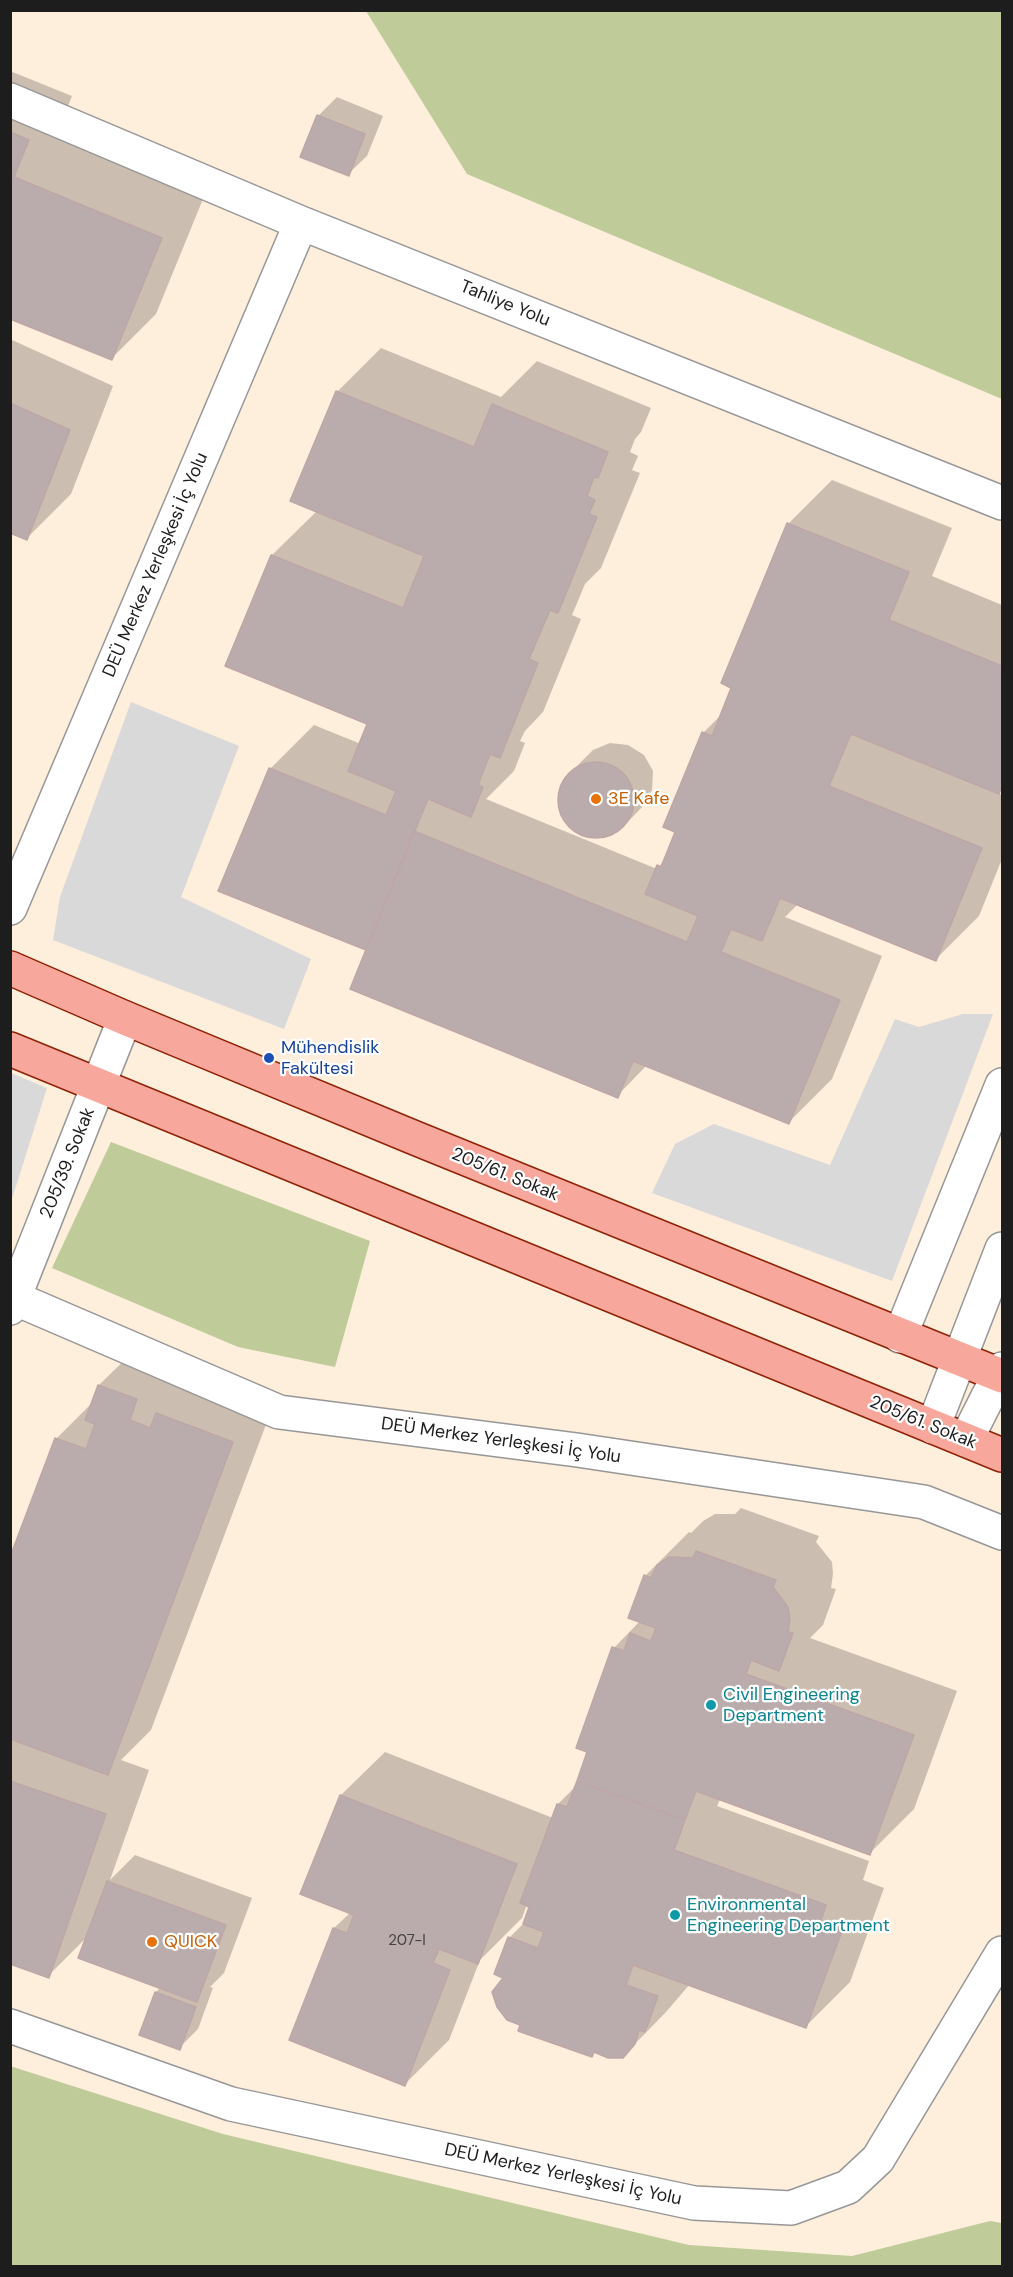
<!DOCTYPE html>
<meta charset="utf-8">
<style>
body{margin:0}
#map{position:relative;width:1013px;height:2277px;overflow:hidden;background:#eee5e3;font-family:"DM Sans",sans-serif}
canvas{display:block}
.frame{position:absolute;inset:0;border:12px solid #1d1d1d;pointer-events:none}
</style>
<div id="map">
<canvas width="1013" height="2277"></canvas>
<div class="frame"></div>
</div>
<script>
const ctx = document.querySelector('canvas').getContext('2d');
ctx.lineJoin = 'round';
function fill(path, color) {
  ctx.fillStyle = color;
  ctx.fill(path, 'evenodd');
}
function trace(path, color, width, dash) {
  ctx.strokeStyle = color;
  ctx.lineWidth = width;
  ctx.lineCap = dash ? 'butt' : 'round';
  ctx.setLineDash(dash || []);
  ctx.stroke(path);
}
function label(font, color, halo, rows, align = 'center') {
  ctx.font = font + ' "DM Sans",sans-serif';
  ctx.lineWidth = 4.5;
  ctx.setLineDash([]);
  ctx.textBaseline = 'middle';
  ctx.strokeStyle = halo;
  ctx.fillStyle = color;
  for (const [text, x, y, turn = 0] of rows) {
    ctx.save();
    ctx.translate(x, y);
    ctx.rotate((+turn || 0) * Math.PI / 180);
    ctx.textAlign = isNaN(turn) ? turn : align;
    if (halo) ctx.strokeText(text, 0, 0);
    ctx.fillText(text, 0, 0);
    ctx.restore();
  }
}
const education = new Path2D(`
 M11 11H1002V2266H11Z`);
const forest = new Path2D(`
 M366 11H1002V399L467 174Z
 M111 1142 370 1241 335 1367 238 1347 52 1268Z
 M10 2066 223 2134 689 2245 852 2256 990 2221 1002 2223V2266H11Z`);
const parking = new Path2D(`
 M131 702 239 746 181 897 311 959 284 1029 53 940 60 897Z
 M963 1014H993L892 1281 652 1193 675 1144 714 1124 830 1165 895 1019 919 1027Z
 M11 1073 47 1088 11 1202Z`);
const shadow = new Path2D(`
 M10 71 72 96 57 133 205 194 156 314 112 358 10 317Z
 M337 97 383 116 367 156 348 174 318 116Z
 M10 339 113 386 71 494 27 538 10 531Z
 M381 348 501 397 537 361 651 408 641 432 635 439 630 452 638 456 632 470 640 473 601 568 585 584 572 615 581 619 543 712 525 731 520 741 525 743 514 771 486 799 657 869 667 857 677 831 703 733 722 714 788 524 832 480 952 528 932 576 1002 605V789L998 793 1002 795V859L979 916 935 960 798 904 785 917 882 956 832 1079 788 1123 647 1065 617 1096 368 950 270 769 314 725 361 744 369 723 227 666 272 555 317 511 337 392Z
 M610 743 628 745 644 755 653 771 652 790 643 806 624 826 606 836H586L568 825 559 807 561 787 573 770 593 750Z
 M143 1342 276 1398 151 1730 121 1760 149 1770 110 1880 135 1855 252 1898 224 1973 210 1987 213 1988 198 2029 179 2048 141 2034 156 1992 161 1987 88 1936 48 1976 10 1963V1562L56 1439 93 1402 99 1385Z
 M741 1508 819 1536 816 1542 832 1562 833 1574 831 1588 836 1589 823 1625 810 1638 957 1691 914 1809 870 1853 720 1799 717 1806 869 1861 863 1880 884 1888 850 1982 806 2026 690 1984 666 2012 622 2057 596 2051 591 2056 522 2025 505 1977 509 1938 525 1922 531 1906 527 1904 522 1918 480 1960 449 2040 405 2084 291 2039 334 1928 351 1912 341 1795 385 1752 553 1818 558 1804 577 1785 589 1752 614 1648 640 1621 645 1576 689 1532 691 1533 703 1521 715 1514H735Z`);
const building = new Path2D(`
 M317 115 365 134 349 176 300 157Z
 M10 132 29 140 14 177 162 238 112 360 10 319Z
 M336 391 474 447 492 404 608 452 598 478 594 477 587 496 595 500 589 514 597 517 558 613 550 610 529 659 538 663 500 758 490 754 478 785 483 787 471 817 428 799 366 950 218 891 269 768 386 815 396 791 348 771 367 724 225 666 271 555 403 608 424 556 290 501Z
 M10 403 70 430 27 540 10 533Z
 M787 523 909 572 889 620 1002 666V786L999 794 851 734 829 786 982 848 936 961 780 898 762 941 731 929 721 952 840 1000 789 1124 633 1061 618 1098 350 989 414 831 687 942 698 916 645 894 657 865 661 867 675 832 663 827 702 732 712 736 731 688 721 683Z
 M558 800a38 38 0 1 1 76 0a38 38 0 1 1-76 0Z
 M98 1385 137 1399 130 1420 150 1428 156 1413 233 1442 108 1775 10 1739V1557L55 1438 86 1449 95 1424 85 1420Z
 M696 1551 776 1580 773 1587 788 1607 790 1619 788 1632 793 1633 779 1671 751 1660 746 1674 914 1735 870 1855 696 1791 685 1820 577 1781 587 1752 576 1748 612 1647 624 1651 630 1633 651 1641 656 1628 628 1618 644 1575 651 1578 657 1565 669 1557 693 1558Z
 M10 1781 106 1814 49 1978 10 1964Z
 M577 1781 685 1820 674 1850 826 1905 820 1924 842 1931 806 2028 633 1965 626 1985 658 1996 645 2032 639 2030 635 2044 623 2058H608L594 2052 592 2057 518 2031 520 2025 507 2020 497 2007 492 1992 503 1978 494 1974 508 1937 538 1948 544 1932 523 1924 529 1907 520 1903 557 1804 567 1807Z
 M340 1795 517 1864 478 1964 439 1949 433 1963 450 1970 405 2086 289 2040 333 1928 347 1933 354 1915 300 1894Z
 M107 1881 226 1925 197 2002 78 1958Z
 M155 1992 196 2007 180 2050 139 2035Z`);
const minor = new Path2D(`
 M10 100 301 223 1002 503
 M10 908 301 223
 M14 1298 279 1412 577 1450 924 1502 1002 1533
 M10 1308 125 1018
 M900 1336 1002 1085
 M933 1427 1002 1249
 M966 1440 1002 1369
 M10 2026 231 2104 694 2203 791 2208 848 2187 878 2159 1002 1953`);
const major = new Path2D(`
 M10 968 125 1018 415 1138 1002 1376
 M10 1049 1002 1455`);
const markers = [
 [596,799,6,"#e8710a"],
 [269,1058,6,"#1a4fb4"],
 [711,1705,6,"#0f9aa8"],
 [675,1915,6,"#0f9aa8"],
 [152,1942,6,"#e8710a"]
];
const numberNames = [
 ["207-I",407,1941]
];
const streetNames = [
 ["Tahliye Yolu",505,304,22],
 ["DEÜ Merkez Yerleşkesi İç Yolu",156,565,-67],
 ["205/39. Sokak",68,1163,-68],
 ["205/61. Sokak",505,1175,22],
 ["205/61. Sokak",923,1423,22],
 ["DEÜ Merkez Yerleşkesi İç Yolu",501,1441,8],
 ["DEÜ Merkez Yerleşkesi İç Yolu",563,2175,12]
];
const foodNames = [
 ["3E Kafe",608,799],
 ["QUICK",164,1942]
];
const transitNames = [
 ["Mühendislik",281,1048],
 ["Fakültesi",281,1069]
];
const cultureNames = [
 ["Civil Engineering",723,1695],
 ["Department",723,1716],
 ["Environmental",687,1905],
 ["Engineering Department",687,1926]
];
fill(education, '#feeedc');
fill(forest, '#bfcb99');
fill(parking, '#d9d9d9');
fill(shadow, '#0003');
fill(building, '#baacad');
trace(building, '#bfa6a6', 1.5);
trace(minor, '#979797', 36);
trace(major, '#8f2206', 36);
trace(minor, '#fff', 33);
trace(major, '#f8a79d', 33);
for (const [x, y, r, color] of markers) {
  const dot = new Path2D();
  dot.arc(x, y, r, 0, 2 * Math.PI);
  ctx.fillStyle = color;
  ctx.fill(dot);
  trace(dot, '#fff', 2);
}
label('15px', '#444141', null, numberNames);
label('18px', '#1d1d1d', '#fff', streetNames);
label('18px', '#c56008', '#fff', foodNames, 'left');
label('18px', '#164399', '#fff', transitNames, 'left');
label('18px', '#0d838f', '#fff', cultureNames, 'left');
</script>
